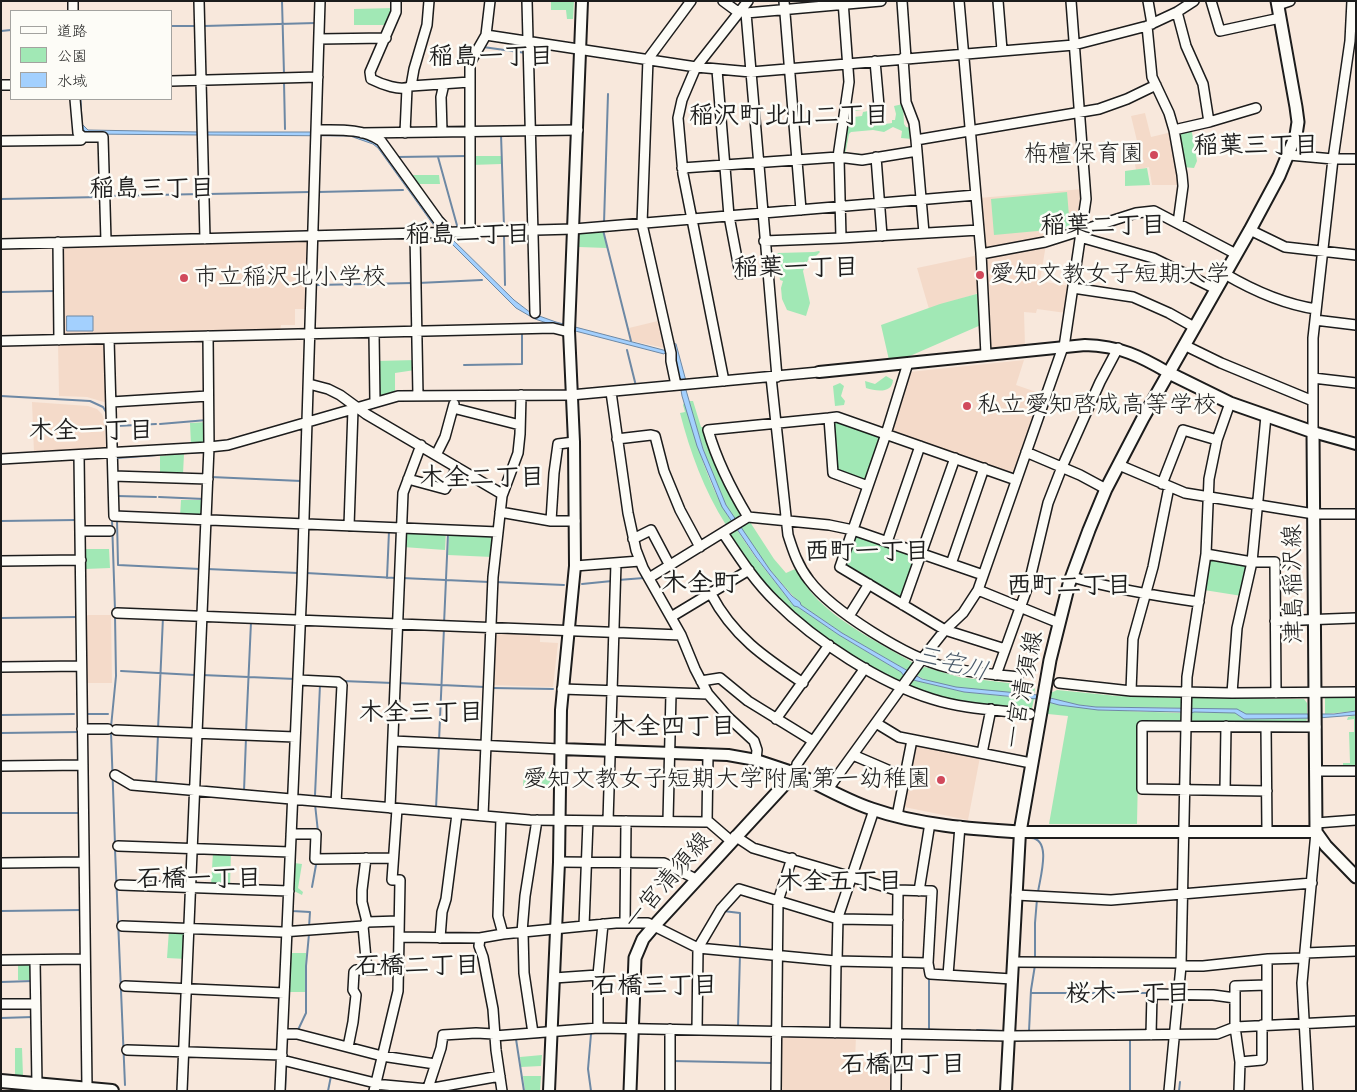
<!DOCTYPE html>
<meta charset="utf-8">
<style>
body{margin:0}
#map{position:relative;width:1357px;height:1092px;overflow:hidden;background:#f8e8dc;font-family:Caveat,"Klee One",sans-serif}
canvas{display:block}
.frame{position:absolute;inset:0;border:2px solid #1c1c1c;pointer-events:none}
.legend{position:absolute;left:10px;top:10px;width:162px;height:90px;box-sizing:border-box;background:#fdfcf7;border:1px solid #a3a29f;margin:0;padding:6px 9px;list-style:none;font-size:15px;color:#1c1c1c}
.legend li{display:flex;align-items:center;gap:10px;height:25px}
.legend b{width:25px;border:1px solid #a3a29f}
</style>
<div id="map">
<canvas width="1357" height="1092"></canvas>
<div class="frame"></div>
<ul class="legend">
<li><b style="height:6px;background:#fdfcf7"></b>道路</li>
<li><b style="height:14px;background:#a1e8b5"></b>公園</li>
<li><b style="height:14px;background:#a3d0fe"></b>水域</li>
</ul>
</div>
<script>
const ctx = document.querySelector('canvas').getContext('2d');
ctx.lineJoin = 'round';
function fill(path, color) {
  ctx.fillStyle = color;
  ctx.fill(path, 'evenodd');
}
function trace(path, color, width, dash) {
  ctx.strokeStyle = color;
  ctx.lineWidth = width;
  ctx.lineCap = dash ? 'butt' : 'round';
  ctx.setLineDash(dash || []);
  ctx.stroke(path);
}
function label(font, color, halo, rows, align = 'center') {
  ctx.font = font + ' Caveat,"Klee One",sans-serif';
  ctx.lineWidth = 5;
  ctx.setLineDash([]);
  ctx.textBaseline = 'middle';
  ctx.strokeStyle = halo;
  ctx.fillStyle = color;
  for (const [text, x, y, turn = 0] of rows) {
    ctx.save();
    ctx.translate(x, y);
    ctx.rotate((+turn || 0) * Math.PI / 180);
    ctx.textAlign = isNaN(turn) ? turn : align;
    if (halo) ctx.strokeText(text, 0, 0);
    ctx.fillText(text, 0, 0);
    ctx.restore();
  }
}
const built = new Path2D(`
 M1145 113 1151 137 1172 132 1180 185H1152L1149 167 1136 170 1131 143 1137 141 1131 116Z
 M1083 189 1079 229 1047 238 1040 281 1070 286 1066 313 1037 309 1036 313 1024 312 1025 346 989 349 985 291 929 309 917 268 974 256 983 249 979 198Z
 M308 239 310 241 308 309H295V325H281L280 332 61 337V245Z
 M662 320 669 349 632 341 629 328Z
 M105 340 107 403 87 397 59 396 58 342Z
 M1024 360 1016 385 1042 394 1014 473 1011 475 891 432 909 372Z
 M32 402 88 406 97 409 102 414 104 420 106 448 34 453Z
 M85 615H111L112 683H86Z
 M494 630 540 632V642L558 643 553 687 490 685Z
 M916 744 980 757 968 820 904 807 902 804Z
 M780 1034 856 1036 855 1062 895 1063 894 1091H779Z`);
const green = new Path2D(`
 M551 1H574L573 19H567L566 10H551Z
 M394 8 389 25H354V9Z
 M903 104 904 124 906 127 911 128 912 139 901 138 902 131 893 127 884 132 873 130 851 132 849 134 845 155 855 153 866 155V157L842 156 848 110H862L853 111 854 117 862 116 863 112 868 111 869 108 873 109 871 115 874 117 875 122 883 121 885 124 892 123V120H895L896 114 894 106Z
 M1191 127 1197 161 1194 168 1183 167 1177 131Z
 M471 156H501V164L471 165Z
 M1147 168 1150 185 1125 186V171Z
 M410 175H439L440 184H416Z
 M1067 192 1070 228 994 235 991 199Z
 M603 230 607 248 579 247 580 233 582 231Z
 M819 251 820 252 816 256 808 260 803 271 810 303 806 316 787 310 782 299 781 288 783 281 780 280 777 255 778 253 814 252Z
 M980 293 981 325 903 359 889 360 881 325 940 304Z
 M416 360 415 370 395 373V394L377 398 376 361Z
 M886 376 893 380C892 394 876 391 866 388L865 381 875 384Z
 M840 383 844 386 841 396 845 401 844 405 835 406 833 386Z
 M685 401C696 442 708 486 732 522L726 525C704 490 690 452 680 413L685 412 683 405Z
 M689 401H693L701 427H703L716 467 741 513V517L735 520C712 484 701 442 689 401Z
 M833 420 880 435 882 438 867 480 864 481 836 470Z
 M207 422V444L191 445 190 423Z
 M184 454 183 474 160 473V456Z
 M181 500H205L204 516 180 517Z
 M750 522 774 559 786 573 795 569C802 580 809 591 818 600 843 625 881 644 912 662L913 664 908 671 842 633 801 605 800 602 793 596 770 570 740 528Z
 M737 530 756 558 791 602 839 635 901 672 904 676 899 683 829 641 787 610 757 577 730 536V534Z
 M446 531 445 550 403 547 404 532Z
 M449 532 494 535 492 557 448 555Z
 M856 536 915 556 916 558 902 598 899 600 845 567 844 564 854 537Z
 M84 549H109L110 568 85 569Z
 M1212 558 1246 564 1248 567 1242 596 1204 590 1208 561Z
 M925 667 959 677 1033 686 1035 689 1034 695C1008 693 936 690 917 675L922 668Z
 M913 680 964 692 1034 699 1032 708 1030 711 942 699 909 686Z
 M1057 690 1117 696 1180 698 1182 701V708L1096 707 1079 705 1049 698 1050 691 1053 692Z
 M1348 696V698L1356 697V711L1325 714V697Z
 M1190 698 1304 699 1307 703V714H1246L1196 709 1190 707Z
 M1048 702 1098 710 1182 713V720L1180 724 1139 723 1137 824H1049L1068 716 1048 714 1046 711Z
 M1194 712 1235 713 1244 719 1307 718 1306 724H1190L1189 714Z
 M1356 715V768H1343V763H1350L1349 732H1354V719L1347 720 1348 717Z
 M524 772H551V787L523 786Z
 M213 852H231L230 887 211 886Z
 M294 863 302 864 298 888 303 892 302 895 294 891 293 883Z
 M169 930H185L186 959 167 958Z
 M290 953H306L305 992H288Z
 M32 961V980H18V962Z
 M15 1048H22L23 1076 15 1075Z
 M542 1055 541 1066 521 1067 520 1057Z
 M523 1076H541L540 1091H525Z`);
const water = new Path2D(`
 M78 99H81L82 124 88 130 200 132V135L88 134 80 129Z
 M206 132H350L379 142 441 226 438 230 435 227 378 148 373 144 350 136 206 135Z
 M449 236 514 300 531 313 556 322 667 351 664 354 556 326 535 319 516 308 447 239Z
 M67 316H93V331H67Z
 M676 344 686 381V390L703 449 726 505 770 570 792 596 800 602 801 605 842 633 922 679 956 687 1038 695 1079 705 1096 707 1237 709 1246 714H1334L1356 711V715L1318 718 1244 719 1235 713 1194 712 1189 714 1180 712 1098 710 1059 705 1037 699 964 692 913 680 904 676 901 672 839 635 798 607 794 606 756 557 722 507 697 446 682 396 677 367 674 363 673 345Z`);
const stream = new Path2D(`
 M77 1 78 11
 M282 1 284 74
 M171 26H197
 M204 26 316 23
 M1 31 11 30
 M483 47 526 53
 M284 82 285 129
 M501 134 504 227
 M397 157 468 156
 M438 157 458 229
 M318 192 403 190
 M208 194 310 192
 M108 196 201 194
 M1 199 101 197
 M604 223 608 94
 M603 230 631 341
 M504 236 505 285
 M418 283 482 280
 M316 285 413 283
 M1 292 55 291
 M627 350 636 386
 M464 365 522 364V332
 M1 396 90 401 103 407 108 415
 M160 424 207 420
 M117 426 156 424
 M161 454 207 452
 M117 458 157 455
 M211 477 301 481
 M117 496 156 497
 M159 497 204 499
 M112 520 115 610
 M117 520 118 565 200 569
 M1 521 76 520
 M308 521 310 481
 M207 569 298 573
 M306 573 396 578
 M387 578 389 531
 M402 578 489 582
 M618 580 644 578
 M495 582 564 585
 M582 584 612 581
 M1 618 78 617
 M444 624 448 534
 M121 671 195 675
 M202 675 295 679
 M342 681 393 683
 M398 683 485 687
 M492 688 553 689
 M85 714H108
 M1 715 74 714
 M111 727 116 676 115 615
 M158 729 163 617
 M111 732 115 844
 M246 732 251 622
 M1 733 79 732
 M439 741 444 628
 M156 784 158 734
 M244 791 246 738
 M315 795 320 685
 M315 804 318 832
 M436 808 439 745
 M1 813H81
 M1031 838C1052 839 1040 878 1038 892
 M115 849 125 1085
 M312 887 316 865
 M292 909V911L310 912 309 927
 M1 911 81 910
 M723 911 740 913V948
 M1035 959V923L1037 899
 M929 978V1029
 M1 982 33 981
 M1031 993H1148
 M1 1018 33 1017
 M738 1027 740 954
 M814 1028H831
 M839 1028 872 1029
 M880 1029H893
 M901 1029 941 1030
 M298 1030 306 1013V966L309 934
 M945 1030H956
 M958 1030H970
 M977 1030 1000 1031
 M1021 1031H1026
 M1029 1031 1031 990 1035 965
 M1029 1031H1036
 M1043 1031H1055
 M1067 1031H1075
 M591 1034 588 1069 591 1091
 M515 1039 542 1037
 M516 1039 524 1091
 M500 1040 510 1039
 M672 1061 772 1063
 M285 1091 286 1063
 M328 1091 331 1076
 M1130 1091V1039
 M1179 1091 1180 1082`);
const minor = new Path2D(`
 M73 1V11
 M199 1 205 239
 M396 1V12L370 72 371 79C381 84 401 92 411 86L470 82
 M527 1 535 313
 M723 1 738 12
 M784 1 801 210
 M902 1 906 58
 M959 1 981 253 986 355
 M998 1 1002 50
 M1148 1 1152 24
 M1211 1 1220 31 1280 18
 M1278 5 1290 1
 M740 10 746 13 881 1
 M746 13 777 377
 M1147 26 1152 77 1169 113 1174 130 1182 175 1183 186 1178 223
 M486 35 696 67 751 72 1074 45 1147 26 1177 12 1194 1
 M319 39 386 38
 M903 58 906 102 914 123 916 140 924 233
 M875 61 879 106
 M717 70 729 216 740 274
 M171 81 318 77
 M1 85H11
 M411 86 414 69 427 25 429 1
 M75 99 78 133 83 137H103L106 241
 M1209 122 1256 108
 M317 130C339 130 362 128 381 141L438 220 450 233
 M1174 130 1209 122 1203 84 1186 46 1177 12
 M442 132 441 97 444 84
 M362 133 578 130
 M405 133 407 88
 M916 140 1099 109 1127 99 1156 85
 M1 141 81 140 83 137
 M1289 155 1333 159H1356
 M838 157 849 82 843 1
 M876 157 882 236
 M839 158 841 238
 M682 168 838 157 862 160 917 151
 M1250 230 1285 247 1356 255
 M470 233V63L486 35 490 1
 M415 234 418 396
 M1080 237 1153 258 1216 289
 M764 241 841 238 979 230
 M58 242 59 340
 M1 244 574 229 976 195
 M981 254 1045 242 1136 213 1154 211 1236 254
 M1225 274C1254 291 1283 304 1316 309
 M1073 288 1133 297 1169 313 1194 327
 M1315 320 1356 325
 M374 333 375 402
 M109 339 114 516 498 532
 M1 341 553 328 569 332
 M1184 345 1221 363 1313 401
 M1064 347 1086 199 1071 1
 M908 363 886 434 840 567 945 630 1005 649
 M771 377 788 535C793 551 798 566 809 580 832 611 908 658 946 667 970 673 994 674 1018 677
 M1313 378 1356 383
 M724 381 683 174 678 118 682 100 696 67 748 1
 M309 384 328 389 340 395 366 414 502 494
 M676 385 671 361V353L642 224 648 59 691 1
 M111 402 208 396
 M453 408 520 425
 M829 418 837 417 1016 480
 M1313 432V338L1333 159 1350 41 1352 1
 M617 439 651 435 655 436 664 471 680 510 700 547
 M574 442 558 444 554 473 551 521H575
 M1026 452 1080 475 1106 489
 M79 455 87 1088
 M436 455 445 437 454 404
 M1 459 209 447 228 445 398 396 571 395 819 372
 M1119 465 1185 493 1314 514H1356
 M113 476 208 479
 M408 479 445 489 457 468
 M1162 484 1183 430 1217 440
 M500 512 551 521
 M748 517C731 489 717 461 708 430L829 418 833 473 868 486
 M349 526 353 409
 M80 531H110
 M723 533C739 557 755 582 776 602 815 641 880 683 932 699 963 709 998 710 1030 714
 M633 539 651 530 670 566
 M887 542 920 446
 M1206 554 1252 562H1275L1276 693
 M1 561 81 560
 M951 564 984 468
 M575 566 640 561
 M1072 577C1114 589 1156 596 1199 602
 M649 578 748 517 829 525 853 530 983 575
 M978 590 1059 623
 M711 594C733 636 764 657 803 683
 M903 605 955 458
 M117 613 681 635
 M849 616 869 584
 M671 617 749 570
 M1275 621 1356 618
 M1 667 81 666
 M996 675 1029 583 1048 503 1062 467 1100 382 1118 348
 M298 680 338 682 342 685 336 803
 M701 681 720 678 748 701 813 741
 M1059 683 1131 691 1232 693 1356 692
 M562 689 708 694 695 669 681 635 643 568 636 550 628 513 611 392
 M1131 691 1133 639 1153 567 1169 487
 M1232 693 1237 628 1252 562 1266 416
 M708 694 728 717 754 741 757 750 756 760
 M776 719 829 645
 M876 723 899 737 1031 763
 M1266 727 1267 832
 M82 729H108
 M116 730 295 737
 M393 741 560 749
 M982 753 991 709
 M708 754 707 822H709L731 841
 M853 755 904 777
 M1 766 83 765
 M1316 771H1356
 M795 773 797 764 865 668
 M115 775 132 785 530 820 707 822
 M828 789 922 659 945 630 963 613 978 590 1063 347
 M1225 790 1226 726
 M1267 791 1142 789V726L1316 727
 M390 808 403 493 421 445
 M483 816 493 577 502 496 518 453 520 434 521 395
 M897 816 912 740
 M501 818 498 916 503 934
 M608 821 616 563
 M668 821 671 693
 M1316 823 1356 820
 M291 834H316L315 859 393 858
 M735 836 753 848 896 890 932 891 928 963
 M118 846 290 852
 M366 858 362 890V902L367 922
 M559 862 664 863 696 879
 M1 863 84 862
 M120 885 289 891
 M919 891 930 823
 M1016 895 1111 900 1312 883
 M625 923 626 821
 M122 926 282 932 363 926 367 922 399 921
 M363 926 367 970
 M584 926 588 821
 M522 932 525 896 537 820
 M523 932 524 973 533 1033
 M399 937 480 938 503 934 584 926 616 923H648L698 948 836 961 928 963 930 974 1012 979
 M440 938 442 912 446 899 457 814
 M480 938 479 946 483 957 493 1009 496 1050 502 1091
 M1305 953 1356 951
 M1 960 85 959
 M35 960 37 1085
 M1267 960V1025
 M837 961 838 917 874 810
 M1013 962 1181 963
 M1181 966H1203L1268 959 1304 958
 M948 975 960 826
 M554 978 598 975
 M125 986 284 993
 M1 1004H35
 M598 1028V975L603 924
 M670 1029V1091
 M697 1030 698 948 721 909 739 889 838 919 898 920
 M835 1033 836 961
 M283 1034H297L382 1056 435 1064
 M1151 1035 1152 994 1213 995 1235 998
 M494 1036 598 1028 1009 1036 1217 1034 1235 1027 1356 1021
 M348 1047 353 1022 356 995 353 990 354 972 356 970 399 969
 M127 1050 282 1055
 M282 1060 375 1083
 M1240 1062 1262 1060V1025
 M374 1084 428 1089 500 1076
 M182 1091 209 447 208 336
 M280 1091 302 583 320 1
 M374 1091 398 991 400 880H392L397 809
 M427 1091 441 1048 443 1035 476 1033 494 1034
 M776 1091 778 901 792 858
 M896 1091 898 890
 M1169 1091 1181 966 1187 677 1206 554 1209 479 1217 440 1230 403
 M1239 1091 1240 1062 1235 1027V986L1267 985
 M1308 1091 1302 983 1316 832`);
const tertiary = new Path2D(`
 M819 372 1085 345C1120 346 1140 356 1169 373
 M1313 432 1356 444
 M560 749 728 755 756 760 795 773
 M549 1091 559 862 561 710 575 566 574 442 569 331 582 1
 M1006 1091 1020 832H1316`);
const secondary = new Path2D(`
 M1169 373 1230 403 1313 432 1316 832 1326 846 1356 877
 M630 1091 635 958 643 939 654 926 795 773C820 785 845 800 872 809 918 825 971 829 1020 832L1050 660 1069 584 1089 530 1106 489 1143 418 1250 230 1279 176 1296 135 1298 122 1296 107 1277 1`);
const primary = new Path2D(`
 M1 1081 112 1091`);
const markers = [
 [1154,155,5,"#d1495b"],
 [980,275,5,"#d1495b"],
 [184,278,5,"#d1495b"],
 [967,406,5,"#d1495b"],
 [941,780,5,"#d1495b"]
];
const poiNames = [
 ["栴檀保育園",1144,155,"right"],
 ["愛知文教女子短期大学",990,275],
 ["市立稲沢北小学校",194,278],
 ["私立愛知啓成高等学校",977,406],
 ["愛知文教女子短期大学附属第一幼稚園",931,780,"right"]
];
const streetNames = [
 ["津島稲沢線",1294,584,-91],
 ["一宮清須線",1024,690,-79],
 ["一宮清須線",668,881,-49]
];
const neighbourhoodNames = [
 ["稲島一丁目",491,57],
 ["稲沢町北山二丁目",789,116],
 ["稲葉三丁目",1256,146],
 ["稲島三丁目",152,189],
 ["稲葉二丁目",1103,226],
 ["稲島二丁目",468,235],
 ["稲葉一丁目",796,268],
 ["木全一丁目",91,431],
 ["木全二丁目",482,478],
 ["西町一丁目",867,552],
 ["西町二丁目",1069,586],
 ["木全三丁目",421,713],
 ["木全四丁目",673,727],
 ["石橋一丁目",199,879],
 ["木全五丁目",840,882],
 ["石橋二丁目",417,966],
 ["石橋三丁目",655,986],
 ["桜木一丁目",1128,994],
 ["石橋四丁目",903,1065]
];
const waterNames = [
 ["三宅川",951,664,15]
];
const quarterNames = [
 ["木全町",700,584]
];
fill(built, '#f4dac9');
fill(green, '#a1e8b5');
fill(water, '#a3d0fe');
trace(water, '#6d88a4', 1);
trace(stream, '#6d88a4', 2);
trace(minor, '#1c1c1c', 12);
trace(tertiary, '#1c1c1c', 14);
trace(secondary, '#1c1c1c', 15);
trace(primary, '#1c1c1c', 16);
trace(minor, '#fdfcf7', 9);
trace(tertiary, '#fdfcf7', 10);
trace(secondary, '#fdfcf7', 11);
trace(primary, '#fdfcf7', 12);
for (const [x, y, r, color] of markers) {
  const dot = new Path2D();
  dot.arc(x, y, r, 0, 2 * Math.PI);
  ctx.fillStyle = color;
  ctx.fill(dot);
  trace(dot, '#fdfcf7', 2);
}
label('24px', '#1c1c1c', '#fdfcf7', poiNames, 'left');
label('24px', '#1c1c1c', '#fdfcf7', streetNames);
label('bold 25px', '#1c1c1c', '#fdfcf7', neighbourhoodNames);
label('italic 25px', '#4b5b6b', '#fdfcf7', waterNames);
label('bold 26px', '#1c1c1c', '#fdfcf7', quarterNames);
</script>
